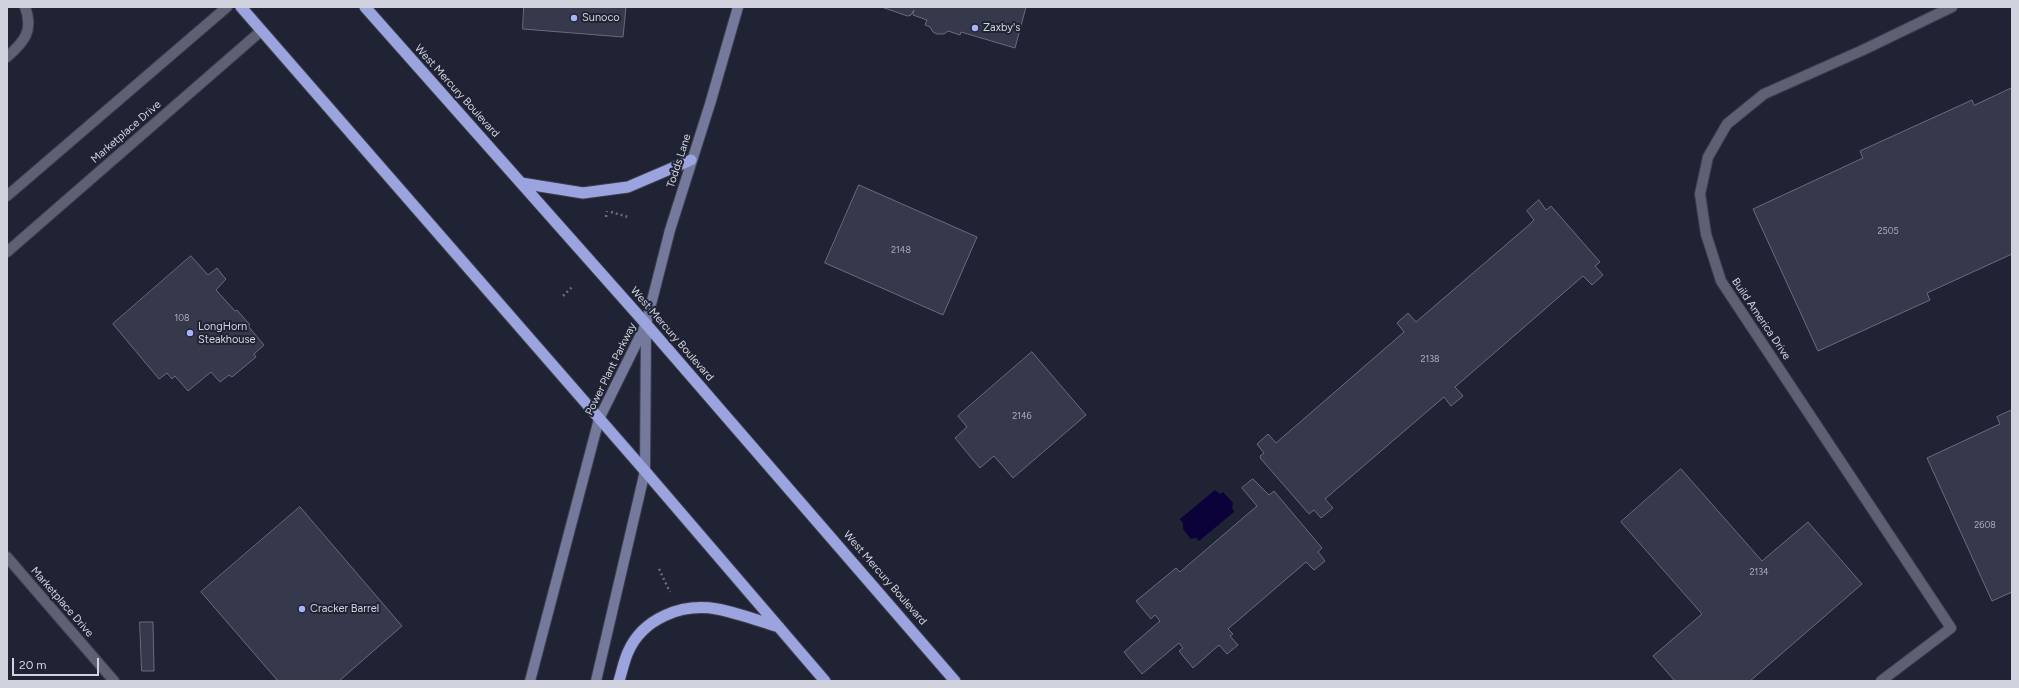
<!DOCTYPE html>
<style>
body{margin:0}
#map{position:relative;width:2019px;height:688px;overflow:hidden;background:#202333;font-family:Figtree,sans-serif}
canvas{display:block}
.frame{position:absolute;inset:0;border:8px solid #d0d2dd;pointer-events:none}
.scale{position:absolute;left:12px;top:658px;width:87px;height:18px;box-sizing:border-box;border:2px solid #d0d2dd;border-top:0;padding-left:5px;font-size:12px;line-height:14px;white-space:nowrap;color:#d0d2dd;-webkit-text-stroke:3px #202333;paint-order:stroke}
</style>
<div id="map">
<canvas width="2019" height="688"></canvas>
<div class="frame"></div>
<div class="scale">20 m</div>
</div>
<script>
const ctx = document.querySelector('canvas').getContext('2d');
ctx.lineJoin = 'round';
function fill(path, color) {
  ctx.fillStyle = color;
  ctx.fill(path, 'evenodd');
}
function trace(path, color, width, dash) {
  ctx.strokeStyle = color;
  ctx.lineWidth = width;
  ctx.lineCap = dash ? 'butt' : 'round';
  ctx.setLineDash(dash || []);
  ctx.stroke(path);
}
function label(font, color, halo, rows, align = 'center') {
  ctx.font = font + ' Figtree,sans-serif';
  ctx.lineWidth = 4;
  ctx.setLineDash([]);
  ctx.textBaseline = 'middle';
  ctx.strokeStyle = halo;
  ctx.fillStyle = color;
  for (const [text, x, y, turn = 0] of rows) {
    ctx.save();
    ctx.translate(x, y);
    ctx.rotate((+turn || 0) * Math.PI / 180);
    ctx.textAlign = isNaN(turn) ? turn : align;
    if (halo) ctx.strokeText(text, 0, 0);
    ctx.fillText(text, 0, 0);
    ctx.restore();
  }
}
const water = new Path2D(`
 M1215 490 1220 494 1223 492 1233 503 1232 508 1234 512 1199 541 1196 538 1191 539 1183 529V523L1180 519Z`);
const building = new Path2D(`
 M524 7H626L623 37 523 29Z
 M882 7H1026L1015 48 961 32 960 35 948 31 944 34H937L933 32 930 27 925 25 927 20 913 15 914 10 911 15 908 16Z
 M2012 88V254L1927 293 1930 300 1818 351 1753 209 1863 158 1860 151 1972 100 1974 105Z
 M859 185 977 237 943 315 825 263Z
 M1539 200 1546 210 1551 206 1600 262 1595 266 1603 275 1592 285 1583 276 1455 387 1463 396 1451 406 1444 397 1325 499 1333 508 1321 518 1314 510 1309 514 1261 459 1260 456 1264 453 1257 444 1268 434 1276 443 1404 332 1397 323 1408 313 1416 322 1529 225 1534 220 1527 211Z
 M191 256 208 275 217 268 224 277 226 279 216 290 235 311 237 310 250 325 248 326 264 345 254 354 256 357 232 377 229 375 220 382 211 372 188 391 175 376 172 379 167 373 159 379 113 324Z
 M1032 352 1086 415 1013 478 994 456 980 468 974 461 955 438 967 427 958 416Z
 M2012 410V592L1992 601 1927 458 2000 424 1997 417Z
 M1681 469 1762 561 1808 522 1862 584 1750 681H1675L1653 656 1702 614 1621 522Z
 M1253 479 1269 495 1274 491 1322 548 1318 552 1325 561 1314 570 1306 562 1228 629 1233 634 1230 636 1238 645 1227 654 1219 645 1193 668 1179 651 1183 648 1179 643 1142 674 1124 652 1160 621 1155 615 1151 619 1136 601 1176 568 1180 572 1257 506 1242 488Z
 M300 507 402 626 339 681H278L201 592Z
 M140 622H153L154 671H142Z`);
const path = new Path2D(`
 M611 212 628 217
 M606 217 607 211
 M563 296 573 286
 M659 569 670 592`);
const service = new Path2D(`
 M7 57C24 42 34 31 25 7
 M7 196 227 7
 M7 252 261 31
 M7 557 114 681
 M1881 681 1951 628 1721 281 1706 234 1700 194 1708 157 1727 124 1764 94 1863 50 1952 7`);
const secondary = new Path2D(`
 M530 681 599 419 646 324 670 230 710 104 738 7
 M596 681 645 471 646 328`);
const trunk = new Path2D(`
 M241 7 645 471 825 681
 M365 7 646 324 955 681
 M521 183 583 193 628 187 691 160
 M619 681C622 671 624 661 628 652 643 618 682 603 717 609 738 613 759 621 779 627`);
const markers = [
 [574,18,4,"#a7b1fc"],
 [975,28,4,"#a7b1fc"],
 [190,333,4,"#a7b1fc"],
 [302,609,4,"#a7b1fc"]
];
const numberNames = [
 ["2505",1888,231],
 ["2148",901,250],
 ["108",182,318],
 ["2138",1430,359],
 ["2146",1022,416],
 ["2608",1985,525],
 ["2134",1759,572]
];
const poiNames = [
 ["Sunoco",582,18],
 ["Zaxby's",983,28],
 ["LongHorn",198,327],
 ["Steakhouse",198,340],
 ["Cracker Barrel",310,609]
];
const streetNames = [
 ["West Mercury Boulevard",457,91,48],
 ["Marketplace Drive",126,132,-41],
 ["Todds Lane",679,161,-72],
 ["Build America Drive",1761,319,56],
 ["West Mercury Boulevard",672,334,49],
 ["Power Plant Parkway",611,369,-64],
 ["West Mercury Boulevard",885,578,49],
 ["Marketplace Drive",62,602,49]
];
fill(water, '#0b023a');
fill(building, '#36394b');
trace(building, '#696c80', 1);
trace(service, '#3d3f4d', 12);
trace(secondary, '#3d3f4d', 12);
trace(trunk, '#3d3f4d', 13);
trace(path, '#6a6d7a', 2.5, [2, 3]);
trace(service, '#5e6174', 10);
trace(secondary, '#757a9c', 10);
trace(trunk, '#9ca4e0', 11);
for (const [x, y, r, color] of markers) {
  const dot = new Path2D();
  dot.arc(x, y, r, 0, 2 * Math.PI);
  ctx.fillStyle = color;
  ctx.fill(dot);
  trace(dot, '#202333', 1.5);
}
label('9px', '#aaacb8', null, numberNames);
label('11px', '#d0d2dd', '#202333', poiNames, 'left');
label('11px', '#d0d2dd', '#202333', streetNames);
</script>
